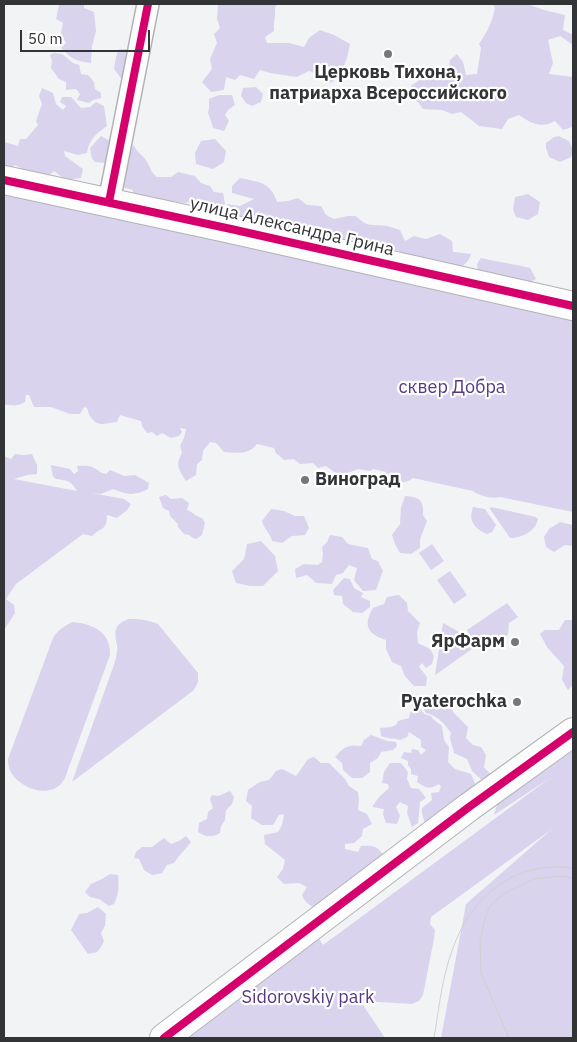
<!DOCTYPE html>
<meta charset="utf-8">
<style>
body{margin:0}
#map{position:relative;width:577px;height:1042px;overflow:hidden;background:#f1f3f5;font-family:"IBM Plex Sans",sans-serif}
canvas{display:block}
.frame{position:absolute;inset:0;border:5px solid #333436;pointer-events:none}
.scale{position:absolute;left:20px;top:30px;width:130px;height:22px;box-sizing:border-box;border:2px solid #333436;border-top:0;padding-left:6px;font-size:15px;line-height:18px;white-space:nowrap;color:#333436;-webkit-text-stroke:4px #fff;paint-order:stroke}
</style>
<div id="map">
<canvas width="577" height="1042"></canvas>
<div class="frame"></div>
<div class="scale">50 m</div>
</div>
<script>
const ctx = document.querySelector('canvas').getContext('2d');
ctx.lineJoin = 'round';
function fill(path, color) {
  ctx.fillStyle = color;
  ctx.fill(path, 'evenodd');
}
function trace(path, color, width, dash) {
  ctx.strokeStyle = color;
  ctx.lineWidth = width;
  ctx.lineCap = dash ? 'butt' : 'round';
  ctx.setLineDash(dash || []);
  ctx.stroke(path);
}
function label(font, color, halo, rows, align = 'center') {
  ctx.font = font + ' "IBM Plex Sans",sans-serif';
  ctx.lineWidth = 4.5;
  ctx.setLineDash([]);
  ctx.textBaseline = 'middle';
  ctx.strokeStyle = halo;
  ctx.fillStyle = color;
  for (const [text, x, y, turn = 0] of rows) {
    ctx.save();
    ctx.translate(x, y);
    ctx.rotate((+turn || 0) * Math.PI / 180);
    ctx.textAlign = isNaN(turn) ? turn : align;
    if (halo) ctx.strokeText(text, 0, 0);
    ctx.fillText(text, 0, 0);
    ctx.restore();
  }
}
const green = new Path2D(`
 M59 4H84V8L94 12 96 31 92 46 91 63C75 61 72 59 61 48L66 43 61 33 63 23 56 19Z
 M220 4H277L275 8C276 16 273 22 274 31L265 37 267 43H289L304 47 309 38 320 30 334 35 350 44 347 58 339 78 330 83 323 76 309 71 297 77 270 73 260 70 254 79 240 75 235 80 226 77 224 90 211 92 202 82 212 69 210 59 217 43 214 34 220 28 217 19 218 5Z
 M492 4H527L544 10 565 15 563 30 573 35V45L560 36 548 40 553 63 549 74 573 77 572 127 563 130 555 121C541 129 531 123 519 115L508 119 502 129 479 126 461 112 452 114 442 110 423 109 418 102 411 98V86L422 78V68L433 74 445 76 449 70 450 60 457 54 463 62 466 75 477 74 481 48 479 44C487 32 493 21 495 7Z
 M119 49H130L123 81 114 69 116 57Z
 M54 53 62 54 73 63 79 65 81 74 88 75 94 82 95 89 101 93V98L93 100 89 103 77 100 80 94 76 89 66 90V82L59 79 51 68 52 61 50 55Z
 M256 87 263 94 261 102 252 106 246 103 241 96 243 88Z
 M42 88 53 93 56 104 63 110 66 106 60 102 62 97H71L81 108 90 107 96 102 104 106 107 126C95 135 90 138 87 153L78 155 64 151 65 156 83 169 81 178 66 180 54 171 46 177C34 175 25 170 14 165L9 171 4 169V142L18 146 20 139H26L38 125 36 121 42 104 39 96Z
 M219 95H232L235 105 228 110 225 115 229 121 224 131 213 128 211 121 208 113 209 108V99Z
 M101 136 110 141 107 163 95 162 92 159 90 148Z
 M559 136 569 141 573 150 571 157 560 162 549 157 546 148V143L554 137Z
 M215 139 226 151 224 162 213 169 196 164 195 153 201 141Z
 M134 145C137 154 144 155 147 162 152 170 149 170 157 177H171L178 172 195 176 201 183 210 186 214 192 223 193 225 204 218 210 209 211 195 209 188 202 185 203 164 200 157 204 133 197V190L125 188 120 182 126 155Z
 M240 178C259 182 271 182 277 202L288 201 298 198 307 205 321 206 326 215 334 219 348 216H356C368 228 372 224 387 226 391 227 396 229 400 230L405 241 414 236 426 239 440 234 452 241 453 252 471 254C468 263 464 266 455 269L408 257 397 250 392 254 384 246 376 248 366 237 359 241 352 239 346 241 342 238 317 237 312 229 299 237 281 229 275 222 263 224 251 217H240L229 210 227 204 240 206 254 199 232 193V186Z
 M4 194 573 315V512L500 497C491 499 480 496 473 491L413 478C404 485 397 482 387 478L386 472 373 469 370 471 358 469 348 473 337 474 326 466 318 468 313 463 300 464 294 459 284 460 276 453 274 448 257 444C249 455 236 453 224 452L216 443 210 442 203 451 202 460 197 464 196 475 186 481C179 470 175 465 182 453L180 446 184 438 186 429 180 428 182 432 179 436 171 438 162 433 157 436 152 432 147 433 142 426 141 421 120 415 117 422C112 422 109 423 104 424 94 425 89 416 87 408L84 407 80 414H70L51 407H34L29 395H26L25 402C15 407 15 405 5 405L4 403Z
 M528 194 540 202 538 214 528 220 516 217 513 209 515 197Z
 M481 258C498 262 514 264 530 268L536 279 528 283 519 279H508L500 274 487 275 478 271 477 264Z
 M15 454 23 455 32 454 37 465V474L27 475 14 479 77 491C75 488 72 483 69 482 56 476 53 485 51 465L70 469 74 474 78 471 77 466C82 466 90 465 94 468 99 470 100 473 106 474L110 470 124 476 135 475 149 483 148 489C134 496 127 495 113 489L101 494 91 493 124 499 131 504 127 510 117 518 107 515C107 531 101 527 92 536L83 534 16 584 6 599 14 605 15 613 4 630V455L6 457 11 459Z
 M166 495 171 499 182 498 189 503 187 510C193 512 196 517 202 518L205 523 202 535 196 539 193 538 189 535 184 534 178 527V524L170 516 169 511 163 508 159 497Z
 M405 496C419 497 424 500 423 515L427 521 420 539V548L411 554 400 553 395 544 392 535 400 524 401 508Z
 M473 507 485 509 496 525 492 532 487 534C474 528 468 521 473 507Z
 M491 507 536 517 538 519C536 531 522 538 510 538L490 509Z
 M271 509 284 511 295 516H304L309 528 305 535 292 536 282 543 272 541C270 533 264 529 262 521Z
 M560 522 573 525V546L565 545 554 552 546 547 544 537 549 529Z
 M330 535 342 537 348 544 368 548 372 559 378 561 383 571 376 590 363 591 354 580 357 568 349 565 343 573 336 575 332 584 316 583 307 575 296 578 295 569 304 564 318 565 322 562 323 554 322 547 327 542Z
 M261 541 275 556 278 571 263 586H250L236 583 232 571 244 559 247 544Z
 M432 544 444 561 431 570 419 553Z
 M450 571 467 595 454 604 437 580Z
 M344 578 350 579 354 588 363 593 361 597 370 601V607L362 613 353 612 343 604 342 596 334 595 333 590Z
 M399 595 407 603 408 611 420 623 417 632 418 643 430 649 434 656 432 664 426 668 422 663 419 667 427 677 426 686H414L405 676 401 666 392 662 386 649V640C367 634 363 625 373 608L384 604 387 597Z
 M507 603 518 617 509 623 508 635 496 641H490L485 645 481 643 477 645 475 642 468 643 472 649 435 675 443 623 461 633 464 637 468 633 467 630Z
 M129 619C140 619 148 620 158 624L198 673V682L194 690 72 782 115 662C116 657 118 650 117 645 114 631 114 624 129 619Z
 M565 620H573V685L568 690 562 680 564 666 547 647 540 634 545 630H559Z
 M73 622C93 624 111 632 110 655L65 778C64 780 62 782 61 784 47 798 21 788 12 774 9 769 8 765 8 759L53 638C58 630 64 626 73 622Z
 M431 695 445 697 451 707 453 712 468 727 466 738 473 745 481 747 486 755 484 767 490 774 482 780 472 771 467 759 454 753 450 738 451 733C444 723 438 716 426 713 420 703 424 702 431 695Z
 M414 708H420L424 714 431 716 433 719 442 726 444 740 449 747 448 762 455 769 471 774 475 783 476 794 450 814 442 809 435 826H425C425 819 421 815 422 808L432 800 431 793 439 792 441 787 439 784C429 790 426 788 417 782L418 776 411 774V769L408 765V761L401 758 404 752 411 753 412 749 418 750 421 755 426 750 421 747V740L409 732 407 737 400 740C394 738 388 739 381 736L380 728 391 727 396 725 398 721 409 718 410 713Z
 M371 735 387 741 396 742 397 746 393 750 381 752 378 758 370 763V772L362 778H352L343 770 342 763 335 757C344 747 348 744 361 746L364 740Z
 M573 748V1038H441L466 904 552 829 431 917 430 924 435 930 434 939 423 995 419 1001 412 1004 362 1001 361 1002 385 1038H189L319 939 323 945 550 778 494 815 498 802Z
 M314 757 321 763H329L345 779 349 786 358 792 359 800 358 810 367 814 372 824 363 829 362 836 354 843 345 844V849L358 852 361 846C371 845 379 846 383 855L320 911C313 907 304 903 302 895L307 887 299 883 284 884 277 877 283 869 285 860 265 844 264 835 278 832 282 825 284 814 279 815 273 825H262L251 818 252 806 246 801 248 790 260 782 269 780 276 771 282 769 296 776 308 759Z
 M390 763H401L408 772 407 779 411 788 419 789 426 798 420 802 418 823 412 827 407 813 408 806 400 802 396 807 400 816 397 824 386 823 383 814 384 809 372 807 379 797 389 788 388 784 382 783 384 772Z
 M230 791 234 797 232 804 226 810 225 820 221 826 220 833C211 838 206 837 198 832L199 823 207 819 208 812 213 808 210 799 212 795 218 796Z
 M186 836 191 842C185 850 179 855 174 863L167 865 162 873 152 875 144 870 139 859 134 858 136 852 142 847H152L164 838 171 844 179 841Z
 M110 874 118 875C119 886 119 894 114 904L109 906 99 899 90 897 85 892 91 884 102 879Z
 M98 907 106 914 105 926 101 933 104 941 101 947 97 952 88 954 71 930 79 914 87 913Z`);
const street = new Path2D(`
 M109 202 148 4`);
const secondary = new Path2D(`
 M4 180 231 229 573 306
 M164 1038 469 807 573 732`);
const tram = new Path2D(`
 M434 1038C439 1008 442 977 453 948 472 895 516 860 573 868
 M509 1038 481 973 480 942 484 922 489 908 496 900 505 893 534 879 560 876 573 878`);
const cycleway = new Path2D(`
 M4 180 231 229 573 306
 M109 202 148 4
 M164 1038 469 807 573 732`);
const markers = [
 [388,54,5,"#767779"],
 [305,480,5,"#767779"],
 [515,642,5,"#767779"],
 [517,702,5,"#767779"]
];
const poiNames = [
 ["Церковь Тихона,",388,73,"center"],
 ["патриарха Всероссийского",388,94,"center"],
 ["Виноград",315,480,"left"],
 ["ЯрФарм",505,642],
 ["Pyaterochka",507,702]
];
const streetNames = [
 ["улица Александра Грина",292,227,13]
];
const parkNames = [
 ["сквер Добра",452,388],
 ["Sidorovskiy park",308,998]
];
fill(green, '#dad3ee');
trace(street, '#b1b3b4', 24);
trace(secondary, '#b1b3b4', 30);
trace(street, '#fdfdfe', 21);
trace(secondary, '#fdfdfe', 28);
trace(tram, '#d0d0d0', 1);
trace(cycleway, '#d6006c', 8);
for (const [x, y, r, color] of markers) {
  const dot = new Path2D();
  dot.arc(x, y, r, 0, 2 * Math.PI);
  ctx.fillStyle = color;
  ctx.fill(dot);
  trace(dot, '#fff', 2);
}
label('bold 18px', '#333436', '#fff', poiNames, 'right');
label('18px', '#333436', '#fff', streetNames);
label('18px', '#563985', '#fff', parkNames);
</script>
